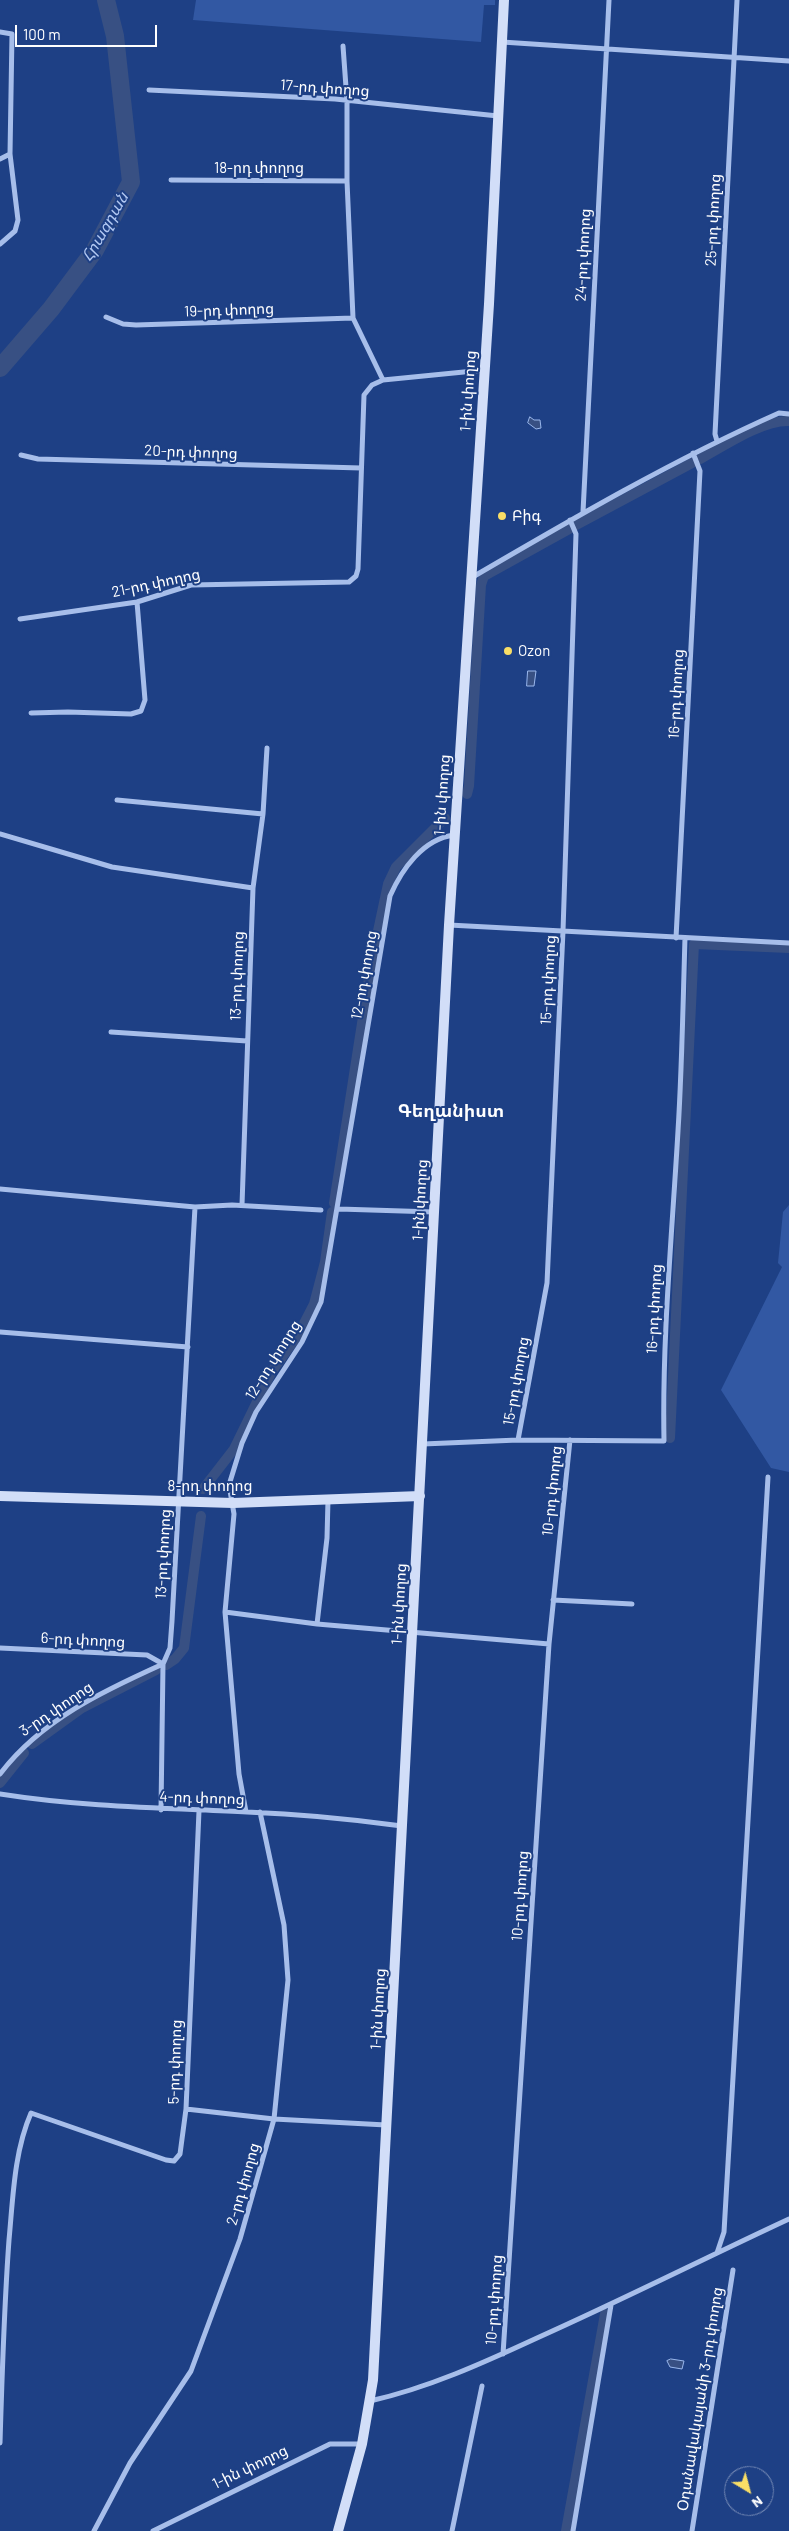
<!DOCTYPE html>
<meta charset="utf-8">
<style>
body{margin:0}
#map{position:relative;width:789px;height:2531px;overflow:hidden;background:#1e4085;font-family:Barlow,sans-serif}
canvas{display:block}
.north{position:absolute;left:724px;top:2466px;width:50px;height:50px;box-sizing:border-box;background:#1e4085;border:1px solid #788cb6;border-radius:50%;rotate:143deg;font-size:14px;font-weight:700;line-height:20px;text-align:center;color:#fff}
.north::after{content:'';display:block;margin:auto;width:18px;height:22px;background:#f9de66;clip-path:polygon(50% 0,100% 100%,50% 72%,0 100%)}
.scale{position:absolute;left:15px;top:25px;width:142px;height:22px;box-sizing:border-box;border:2px solid #fff;border-top:0;padding-left:6px;font-size:15px;line-height:18px;white-space:nowrap;color:#fff;-webkit-text-stroke:4px #1e4085;paint-order:stroke}
</style>
<div id="map">
<canvas width="789" height="2531"></canvas>
<div class="north">N</div>
<div class="scale">100 m</div>
</div>
<script>
const ctx = document.querySelector('canvas').getContext('2d');
ctx.lineJoin = 'round';
function fill(path, color) {
  ctx.fillStyle = color;
  ctx.fill(path, 'evenodd');
}
function trace(path, color, width, dash) {
  ctx.strokeStyle = color;
  ctx.lineWidth = width;
  ctx.lineCap = dash ? 'butt' : 'round';
  ctx.setLineDash(dash || []);
  ctx.stroke(path);
}
function label(font, color, halo, rows, align = 'center') {
  ctx.font = font + ' Barlow,"Noto Sans Armenian",sans-serif';
  ctx.lineWidth = 4;
  ctx.setLineDash([]);
  ctx.textBaseline = 'middle';
  ctx.strokeStyle = halo;
  ctx.fillStyle = color;
  for (const [text, x, y, turn = 0] of rows) {
    ctx.save();
    ctx.translate(x, y);
    ctx.rotate((+turn || 0) * Math.PI / 180);
    ctx.textAlign = isNaN(turn) ? turn : align;
    if (halo) ctx.strokeText(text, 0, 0);
    ctx.fillText(text, 0, 0);
    ctx.restore();
  }
}
const green = new Path2D(`
 M196 0H495V5H484L481 42 193 20Z
 M789 1205V1472L771 1468 721 1390 782 1267 778 1263 783 1212Z`);
const water = new Path2D(`
 M530 417 534 420H540L541 428 536 429 528 423Z
 M528 671H536L534 686H527Z
 M671 2359 684 2361 682 2369 670 2367 667 2361Z`);
const canal = new Path2D(`
 M700 459C724 446 762 420 789 421
 M576 525 692 463
 M467 794 469 786 481 585 484 576 569 529
 M334 1203 372 959 388 884 396 867 445 818
 M670 1438 694 944 789 948
 M203 1489 234 1449 272 1371 298 1335 314 1304 325 1262 332 1212
 M166 1665 175 1659 184 1648 201 1516
 M32 1744 82 1708 156 1670
 M0 1783 24 1753
 M566 2531 605 2314`);
const river = new Path2D(`
 M0 368 51 309 95 250 131 182 115 36 106 0`);
const minor = new Path2D(`
 M0 32 12 34 10 154 18 220 15 231 0 244
 M502 42 789 61
 M343 46 347 101V181L353 318 383 380
 M149 90 335 99 498 116
 M0 159 10 154
 M171 180 347 181
 M106 317 123 324 136 325 353 318
 M717 441 715 434 737 0
 M21 455 38 459 361 468
 M583 512 609 0
 M471 578C572 519 673 460 779 413L789 414
 M20 619 137 602 191 585 349 582 356 576 358 569 364 395 372 385 383 380 484 370
 M31 713 68 712 131 714 141 711 145 700 137 602
 M117 800 263 814
 M0 834 112 867 253 888
 M449 925 789 943
 M676 938 700 471 693 453
 M111 1032 247 1041
 M0 1189 195 1207 232 1205 321 1210
 M242 1205 253 888 263 814 267 748
 M339 1209 434 1212
 M0 1332 188 1347
 M518 1440 547 1283 563 931 576 534 570 520
 M423 1444 518 1440 664 1441C662 1338 672 1235 678 1131 682 1067 683 1003 685 938
 M553 1600 632 1604
 M225 1612 317 1624 549 1644
 M317 1624 327 1538 328 1500
 M0 1648 147 1655 163 1664
 M0 1774C41 1720 103 1691 163 1664
 M0 1794C82 1807 164 1808 247 1812 299 1814 351 1819 402 1826
 M161 1810 163 1664 170 1648 172 1621 195 1207
 M246 1812 239 1774 225 1612 234 1514 229 1485 242 1443 256 1412 302 1342 321 1302 390 896C402 869 423 839 454 835
 M186 2109 274 2119 386 2125
 M717 2253 724 2232 768 1477
 M503 2354 549 1644 570 1440
 M370 2401C428 2388 483 2363 537 2338 622 2300 705 2258 789 2219
 M0 2443C2 2375 4 2308 9 2240 13 2198 14 2152 31 2113L166 2160 174 2161 180 2154 186 2109 199 1811
 M94 2531 130 2463 191 2371 240 2239 274 2119 288 1980 284 1925 260 1812
 M153 2531 330 2444H362
 M452 2531 482 2386
 M573 2531 611 2305
 M692 2531 733 2270`);
const secondary = new Path2D(`
 M0 1496 233 1503 420 1496
 M338 2531 362 2444 373 2380 449 925 489 304 504 0`);
const markers = [
 [502,516,5,"#f9de66"],
 [508,651,5,"#f9de66"]
];
const streetNames = [
 ["17-րդ փողոց",325,88,4],
 ["18-րդ փողոց",259,168],
 ["25-րդ փողոց",713,220,-87],
 ["24-րդ փողոց",583,255,-87],
 ["19-րդ փողոց",229,310,-2],
 ["1-ին փողոց",468,391,-86],
 ["20-րդ փողոց",191,452,2],
 ["21-րդ փողոց",156,583,-12],
 ["16-րդ փողոց",676,694,-87],
 ["1-ին փողոց",442,795,-86],
 ["12-րդ փողոց",364,975,-80],
 ["13-րդ փողոց",237,976,-88],
 ["15-րդ փողոց",548,980,-87],
 ["1-ին փողոց",420,1200,-87],
 ["16-րդ փողոց",654,1309,-87],
 ["12-րդ փողոց",273,1360,-58],
 ["15-րդ փողոց",516,1381,-80],
 ["8-րդ փողոց",210,1486],
 ["10-րդ փողոց",552,1491,-84],
 ["13-րդ փողոց",163,1554,-87],
 ["1-ին փողոց",399,1604,-87],
 ["6-րդ փողոց",83,1640,3],
 ["3-րդ փողոց",56,1709,-34],
 ["4-րդ փողոց",202,1798,2],
 ["10-րդ փողոց",520,1896,-86],
 ["1-ին փողոց",378,2009,-87],
 ["5-րդ փողոց",175,2062,-88],
 ["2-րդ փողոց",243,2184,-74],
 ["10-րդ փողոց",494,2300,-86],
 ["Օդանավակայանի 3-րդ փողոց",700,2399,-81],
 ["1-ին փողոց",250,2467,-26]
];
const poiNames = [
 ["Բիգ",512,516],
 ["Ozon",518,651]
];
const waterNames = [
 ["Հրազդան",105,227,-60]
];
const quarterNames = [
 ["Գեղանիստ",451,1111]
];
fill(green, '#3258a3');
fill(water, '#385083');
trace(water, '#9ab7ec', 1);
trace(canal, '#385083', 10);
trace(river, '#385083', 18);
trace(minor, '#a7beea', 5);
trace(secondary, '#d2def8', 10);
for (const [x, y, r, color] of markers) {
  const dot = new Path2D();
  dot.arc(x, y, r, 0, 2 * Math.PI);
  ctx.fillStyle = color;
  ctx.fill(dot);
  trace(dot, '#1e4085', 2);
}
label('15px', '#fff', '#1e4085', streetNames);
label('15px', '#fff', '#1e4085', poiNames, 'left');
label('italic 16px', '#b2c8f2', '#1e4085', waterNames);
label('bold 18px', '#fff', '#1e4085', quarterNames);
</script>
